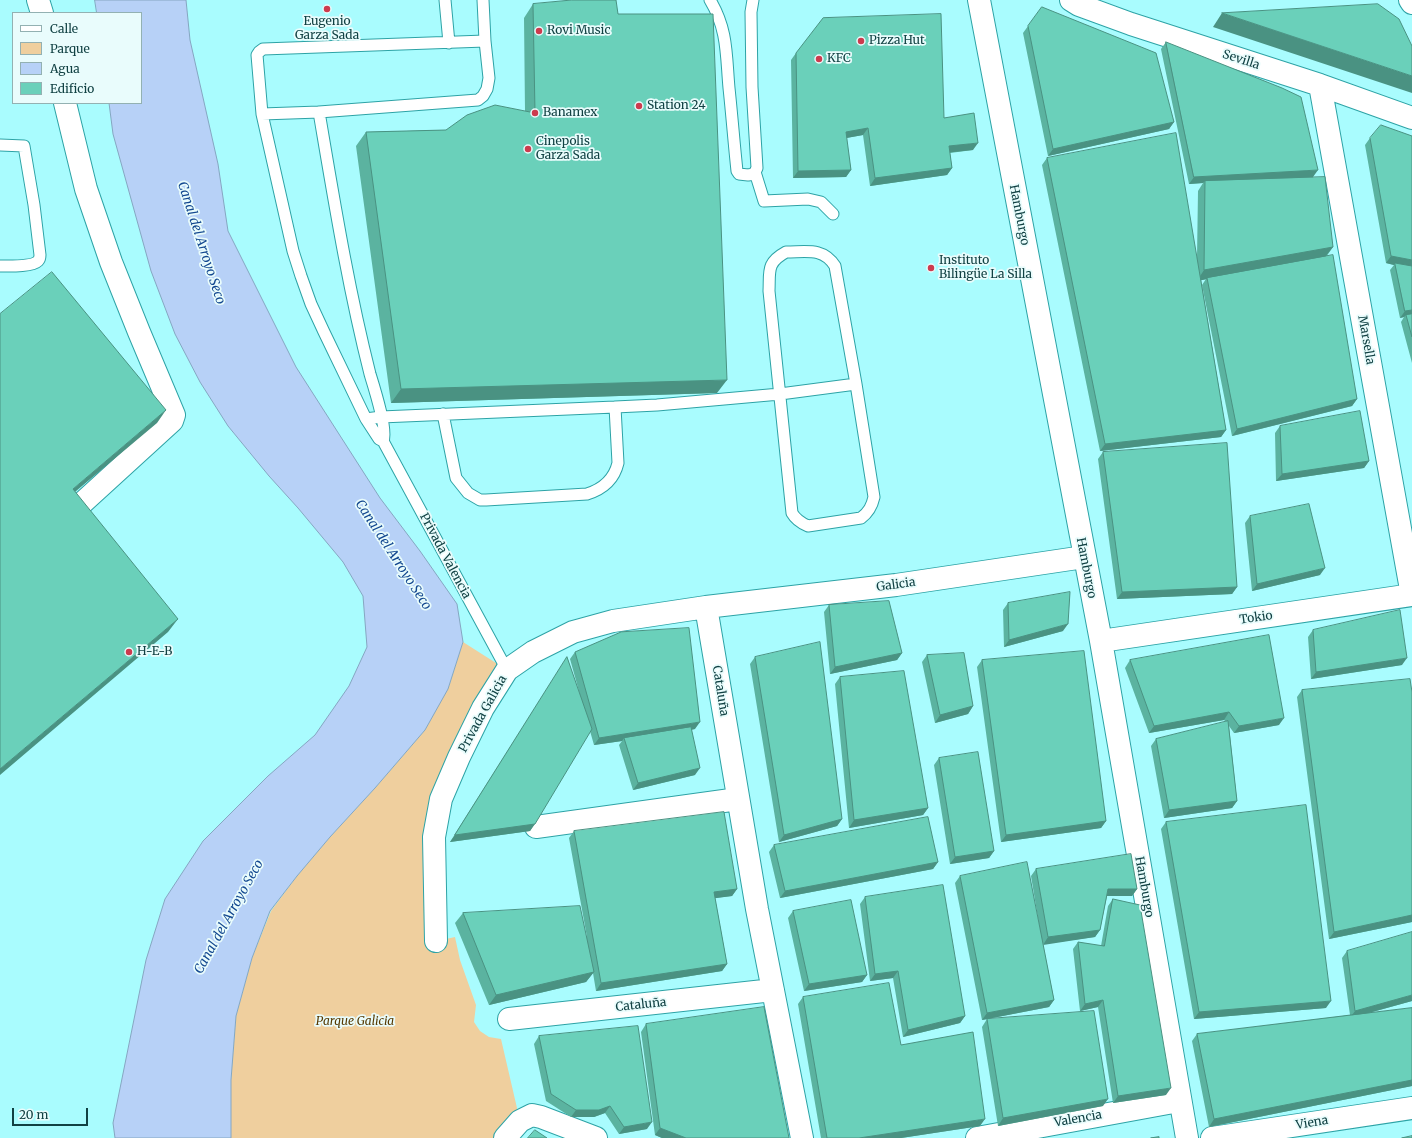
<!DOCTYPE html>
<meta charset="utf-8">
<style>
body{margin:0}
#map{position:relative;width:1412px;height:1138px;overflow:hidden;background:#a9fcfe;font-family:Merriweather,serif}
canvas{display:block}
.legend{position:absolute;left:12px;top:12px;width:130px;height:92px;box-sizing:border-box;background:#e9fcfc;border:1px solid #93b1b2;margin:0;padding:5px 7px;list-style:none;font-size:12px;color:#114143}
.legend li{display:flex;align-items:center;gap:8px;height:20px}
.legend b{width:20px;border:1px solid #93b1b2}
.scale{position:absolute;left:12px;top:1108px;width:76px;height:18px;box-sizing:border-box;border:2px solid #114143;border-top:0;padding-left:5px;font-size:12px;line-height:14px;white-space:nowrap;color:#114143;-webkit-text-stroke:3px #e9fcfc;paint-order:stroke}
</style>
<div id="map">
<canvas width="1412" height="1138"></canvas>
<ul class="legend">
<li><b style="height:5px;background:#fff"></b>Calle</li>
<li><b style="height:11px;background:#efcf9e"></b>Parque</li>
<li><b style="height:11px;background:#b7d1f7"></b>Agua</li>
<li><b style="height:11px;background:#6ad0ba"></b>Edificio</li>
</ul>
<div class="scale">20 m</div>
</div>
<script>
const ctx = document.querySelector('canvas').getContext('2d');
ctx.lineJoin = 'round';
function fill(path, color) {
  ctx.fillStyle = color;
  ctx.fill(path, 'evenodd');
}
function trace(path, color, width, dash) {
  ctx.strokeStyle = color;
  ctx.lineWidth = width;
  ctx.lineCap = dash ? 'butt' : 'round';
  ctx.setLineDash(dash || []);
  ctx.stroke(path);
}
function label(font, color, halo, rows, align = 'center') {
  ctx.font = font + ' Merriweather,serif';
  ctx.lineWidth = 3.5;
  ctx.setLineDash([]);
  ctx.textBaseline = 'middle';
  ctx.strokeStyle = halo;
  ctx.fillStyle = color;
  for (const [text, x, y, turn = 0] of rows) {
    ctx.save();
    ctx.translate(x, y);
    ctx.rotate((+turn || 0) * Math.PI / 180);
    ctx.textAlign = isNaN(turn) ? turn : align;
    if (halo) ctx.strokeText(text, 0, 0);
    ctx.fillText(text, 0, 0);
    ctx.restore();
  }
}
const green = new Path2D(`
 M463 642 507 670 441 799 437 941 455 937 460 960 476 1005 474 1022 480 1031 489 1037 501 1039 520 1121 505 1138H231V1080L236 1016 252 958 271 911 297 876 330 837 375 788 425 730 449 686Z`);
const water = new Path2D(`
 M95 0H186L190 40 218 164 228 231 296 367 380 498 420 551 457 604 463 642 448 689 425 730 375 788 330 837 297 876 270 911 252 958 236 1016 231 1080V1138H115L113 1123 146 960 165 899 203 841 268 776 315 735 349 686 367 647 363 596 343 562 298 508 269 476 228 426 200 382 175 334 151 271 113 134 109 103H141V13H97Z`);
const lane = new Path2D(`
 M445 0 449 43
 M710 0C728 30 726 55 729 88 732 116 734 143 737 171L739 174 748 175 754 174 757 168 752 87 751 12 753 0
 M485 41 263 49 259 52 257 55 262 114 293 251 301 276 311 304 324 332 366 419 379 439 383 441 507 670
 M319 112C334 200 348 287 370 374 374 387 388 431 383 441
 M262 114 319 112 478 100 483 96 487 89 489 78 485 41 483 0
 M0 145 24 146 34 205 40 255C40 257 39 260 38 261 32 267 8 266 0 266
 M755 172 764 201 808 199 821 202 833 214
 M786 252C806 252 823 247 835 266L856 384 874 497C872 506 869 512 861 518L808 526C801 523 796 520 792 513L769 291C770 271 766 263 786 252Z
 M443 414 456 478 468 493 480 500H486L587 494C603 489 614 480 618 463L615 407
 M366 419 381 417 615 407 657 405 780 394 856 384`);
const street = new Path2D(`
 M38 0 42 13
 M979 0 1101 641 1187 1138
 M1071 0 1079 5 1131 24 1320 85 1412 118
 M1410 0 1412 3
 M1320 85 1412 595
 M65 103 86 189 111 262 139 332 174 415 172 421 80 505
 M706 607 757 909 802 1138
 M1101 641 1412 595
 M536 827 738 799
 M436 941 434 837 441 799 459 757 483 708 507 670 533 652 573 632 613 621 706 607 896 585 1084 557
 M509 1019 773 990
 M505 1138 520 1121 532 1115 541 1117 596 1138
 M977 1138 1179 1101
 M1212 1138 1412 1108`);
const wall = new Path2D(`
 M533 4 618 14 717 393 391 403 356 146 366 132 446 130 525 111 524 18Z
 M1042 7 1174 122 1169 129 1048 156 1023 33Z
 M1166 42 1313 177 1333 247 1326 257 1357 399 1352 406 1232 436 1202 285 1206 279 1201 280 1226 430 1221 437 1100 451 1042 165 1047 158 1197 258 1198 191 1203 183 1189 184 1161 49Z
 M796 53 944 118 973 150 950 153 952 168 947 175 870 186 863 135 846 138 851 170 846 177 793 178 791 60Z
 M1412 136V363L1401 322 1404 317 1400 318 1390 270 1394 265 1386 263 1365 145 1370 138Z
 M1280 426 1369 461 1364 468 1276 481 1275 433Z
 M1103 452 1237 587 1232 594 1117 599 1098 459Z
 M1250 516 1320 575 1252 591 1245 523Z
 M1008 603 1063 631 1004 647 1003 610Z
 M829 605 902 653 897 660 830 674 824 612Z
 M1313 630 1402 665 1311 679 1308 637Z
 M575 652 695 729 691 730 695 775 633 790 619 745 622 741 594 745 590 731 530 831 450 842 567 657 582 702 570 659Z
 M927 655 973 706 968 714 935 723 922 662Z
 M755 657 842 819 837 826 779 842 750 664Z
 M982 660 1106 821 1101 828 1001 842 977 667Z
 M1130 660 1279 725 1234 733 1229 726 1237 801 1232 808 1164 818 1151 746 1156 739 1226 722 1224 720 1149 733 1125 668Z
 M840 677 928 808 923 815 849 828 835 684Z
 M1302 690 1412 692V922L1329 939 1297 697Z
 M939 758 994 851 989 858 950 864 934 765Z
 M1166 822 1326 1008 1194 1019 1161 829Z
 M574 831 737 889 732 896 715 898 727 964 722 971 596 991 593 973 586 982 489 1005 455 923 463 913 587 937 569 838Z
 M774 845 938 862 933 869 780 898 769 852Z
 M1036 869 1137 889 1132 896H1107L1100 930 1095 937 1043 944 1054 1000 1049 1007 982 1020 955 883 960 876 1040 930 1031 876Z
 M865 897 965 1016 960 1023 903 1037 893 978 870 981 860 904Z
 M1113 899 1166 1095 1113 1103 1098 1007 1080 1011 1073 949 1078 942 1101 946 1108 906Z
 M793 911 867 975 862 982 804 991 788 918Z
 M1347 951 1412 1001 1369 1013 1412 1008V1086L1209 1127 1192 1041 1197 1034 1350 1015 1342 958Z
 M803 997 901 1045 980 1126 901 1138H821L798 1004Z
 M987 1019 1103 1106 998 1126 982 1027Z
 M646 1024 789 1138H662L655 1135 641 1032Z
 M539 1036 647 1129 619 1134 605 1113 594 1117H571L546 1101 534 1044Z`);
const shadedWall = new Path2D(`
 M1222 13 1412 76V93L1213 27Z
 M1174 122 1169 129 1048 156 1053 149Z
 M868 128 863 135 841 139 846 132Z
 M978 143 973 150 944 153 949 146Z
 M952 168 947 175 870 186 875 178Z
 M851 170 846 177 793 178 798 171Z
 M1318 170 1313 177 1205 181 1203 183 1189 184 1194 177Z
 M1333 247 1325 257 1197 281 1204 270Z
 M1391 256 1412 260V268L1395 263 1394 265 1386 263Z
 M1412 310V316L1406 315 1404 317 1400 318 1405 311Z
 M727 380 717 393 391 403 401 389Z
 M1357 399 1352 406 1232 436 1237 429Z
 M166 410 157 423 63 502 73 489Z
 M1226 430 1221 437 1100 451 1105 444Z
 M1369 461 1364 468 1276 481 1282 474Z
 M1325 568 1320 575 1252 591 1257 584Z
 M1237 587 1232 594 1117 599 1122 592Z
 M178 619 168 632 0 775V769Z
 M1068 624 1063 631 1004 647 1009 640Z
 M902 653 897 660 830 674 835 667Z
 M1407 658 1402 665 1311 679 1316 672Z
 M973 706 968 714 935 723 940 715Z
 M1229 712 1224 720 1149 733 1154 726Z
 M1284 718 1279 725 1234 733 1239 726Z
 M700 722 695 729 625 740 624 738 622 741 594 745 599 738Z
 M700 768 695 775 633 790 638 783Z
 M1237 801 1232 808 1164 818 1169 810Z
 M928 808 923 815 849 828 854 820Z
 M842 819 837 826 779 842 784 835Z
 M1106 821 1101 828 1001 842 1006 835Z
 M535 824 530 831 450 842 455 835Z
 M994 851 989 858 950 864 955 857Z
 M938 862 933 869 780 898 785 891Z
 M737 889 732 896 709 899 714 892Z
 M1108 889H1137L1132 896H1103Z
 M1412 915V922L1329 939 1334 932Z
 M1100 930 1095 937 1043 945 1048 937Z
 M727 964 722 971 596 991 601 983Z
 M898 971 893 978 870 981 875 974Z
 M594 972 586 982 489 1005 496 995Z
 M867 975 862 982 804 991 809 984Z
 M1412 995V1001L1350 1018 1355 1011Z
 M1054 1000 1049 1007 982 1020 987 1013Z
 M1103 1000 1098 1007 1080 1011 1085 1004Z
 M1331 1001 1326 1008 1194 1019 1199 1012Z
 M965 1016 960 1023 903 1037 908 1030Z
 M1412 1080V1086L1209 1127 1214 1119Z
 M1171 1088 1166 1095 1113 1103 1118 1096Z
 M1108 1099 1103 1106 998 1126 1003 1118Z
 M610 1106 605 1113 594 1117H571L576 1110Z
 M985 1119 980 1126 901 1138H859Z
 M652 1122 647 1129 619 1134 624 1127Z
 M660 1128 686 1138H662L655 1135Z`);
const building = new Path2D(`
 M572 0H616L618 14H713L727 380 401 389 366 132 446 130 467 115 495 105 535 113 533 4Z
 M1378 4 1399 19 1412 46V76L1222 13Z
 M1042 7 1156 53 1174 122 1053 149 1028 26Z
 M941 14 944 118 974 113 978 143 949 146 952 168 875 178 868 128 846 132 851 170 798 171 796 53 823 18Z
 M1166 42 1282 88 1301 97 1318 170 1194 177Z
 M1381 125 1412 136V260L1391 256 1370 138Z
 M1176 133 1226 430 1105 444 1047 158Z
 M1325 177 1333 247 1204 270 1205 181Z
 M1333 255 1357 399 1237 429 1207 278Z
 M1395 263 1412 266V310L1405 311Z
 M52 272 166 410 73 489 178 619 0 769V314Z
 M1412 314V337L1406 315Z
 M1360 411 1369 461 1282 474 1280 426Z
 M1227 443 1237 587 1122 592 1103 452Z
 M1309 504 1325 568 1257 584 1250 516Z
 M1070 592 1068 624 1009 640 1008 603Z
 M889 601 902 653 835 667 829 605Z
 M1400 610 1407 658 1316 672 1313 630Z
 M689 628 700 722 599 738 575 652 621 632Z
 M1269 635 1284 718 1239 726 1229 712 1154 726 1130 660Z
 M820 642 842 819 784 835 755 657Z
 M1084 651 1106 821 1006 835 982 660Z
 M964 653 973 706 940 715 927 655Z
 M567 657 592 729 535 824 455 835Z
 M904 671 928 808 854 820 840 677Z
 M1410 679 1412 692V915L1334 932 1302 690Z
 M1228 721 1237 801 1169 810 1156 739Z
 M691 727 700 768 638 783 624 738Z
 M978 752 994 851 955 857 939 758Z
 M1306 805 1331 1001 1199 1012 1166 822Z
 M724 812 737 889 714 892 727 964 601 983 574 831Z
 M928 817 938 862 785 891 774 845Z
 M1131 854 1137 889H1108L1100 930 1048 937 1036 869Z
 M1027 862 1054 1000 987 1013 960 876Z
 M943 885 965 1016 908 1030 898 971 875 974 865 897Z
 M1113 899 1140 905 1171 1088 1118 1096 1103 1000 1085 1004 1078 942 1104 946Z
 M851 900 867 975 809 984 793 911Z
 M580 906 594 972 496 995 463 913Z
 M1412 932V995L1355 1011 1347 951Z
 M889 983 901 1045 973 1032 985 1119 859 1138H827L803 997Z
 M764 1007 789 1138H686L660 1128 646 1024Z
 M1412 1008V1080L1214 1119 1197 1034Z
 M1094 1011 1108 1099 1003 1118 987 1019Z
 M638 1026 652 1122 624 1127 610 1106 599 1110H576L551 1094 539 1036Z
 M535 1130 547 1138H528Z
 M1412 1136V1138H1402Z
 M1159 1137V1138H1151Z`);
const markers = [
 [327,9,4,"#cc3b4e"],
 [539,31,4,"#cc3b4e"],
 [861,41,4,"#cc3b4e"],
 [819,59,4,"#cc3b4e"],
 [639,106,4,"#cc3b4e"],
 [535,113,4,"#cc3b4e"],
 [528,149,4,"#cc3b4e"],
 [931,268,4,"#cc3b4e"],
 [129,652,4,"#cc3b4e"]
];
const poiNames = [
 ["Eugenio",327,22,"center"],
 ["Garza Sada",327,36,"center"],
 ["Rovi Music",547,31],
 ["Pizza Hut",869,41],
 ["KFC",827,59],
 ["Station 24",647,106],
 ["Banamex",543,113],
 ["Cinepolis",536,142],
 ["Garza Sada",536,156],
 ["Instituto",939,261],
 ["Bilingüe La Silla",939,275],
 ["H-E-B",137,652]
];
const streetNames = [
 ["Sevilla",1241,60,18],
 ["Hamburgo",1019,215,79],
 ["Marsella",1366,340,80],
 ["Privada Valencia",445,556,62],
 ["Hamburgo",1086,568,79],
 ["Galicia",896,585,-8],
 ["Tokio",1256,618,-8],
 ["Cataluña",720,691,81],
 ["Privada Galicia",483,714,-61],
 ["Hamburgo",1144,887,80],
 ["Cataluña",641,1005,-6],
 ["Valencia",1078,1119,-10],
 ["Viena",1312,1123,-9]
];
const parkNames = [
 ["Parque Galicia",355,1022]
];
const waterNames = [
 ["Canal del Arroyo Seco",201,243,72],
 ["Canal del Arroyo Seco",393,555,57],
 ["Canal del Arroyo Seco",229,917,-61]
];
fill(green, '#efcf9e');
fill(water, '#b7d1f7');
trace(water, '#85a6c1', 1);
trace(lane, '#2da3a6', 13);
trace(street, '#2da3a6', 24);
trace(lane, '#fff', 11);
trace(street, '#fff', 22);
fill(wall, '#5bb3a0');
fill(shadedWall, '#4a9282');
fill(building, '#6ad0ba');
trace(building, '#4a9282', 1);
for (const [x, y, r, color] of markers) {
  const dot = new Path2D();
  dot.arc(x, y, r, 0, 2 * Math.PI);
  ctx.fillStyle = color;
  ctx.fill(dot);
  trace(dot, '#e9fcfc', 1.5);
}
label('12px', '#114143', '#e9fcfc', poiNames, 'left');
label('12px', '#114143', '#e9fcfc', streetNames);
label('italic 12px', '#563900', '#e9fcfc', parkNames);
label('italic 13px', '#134890', '#e9fcfc', waterNames);
</script>
